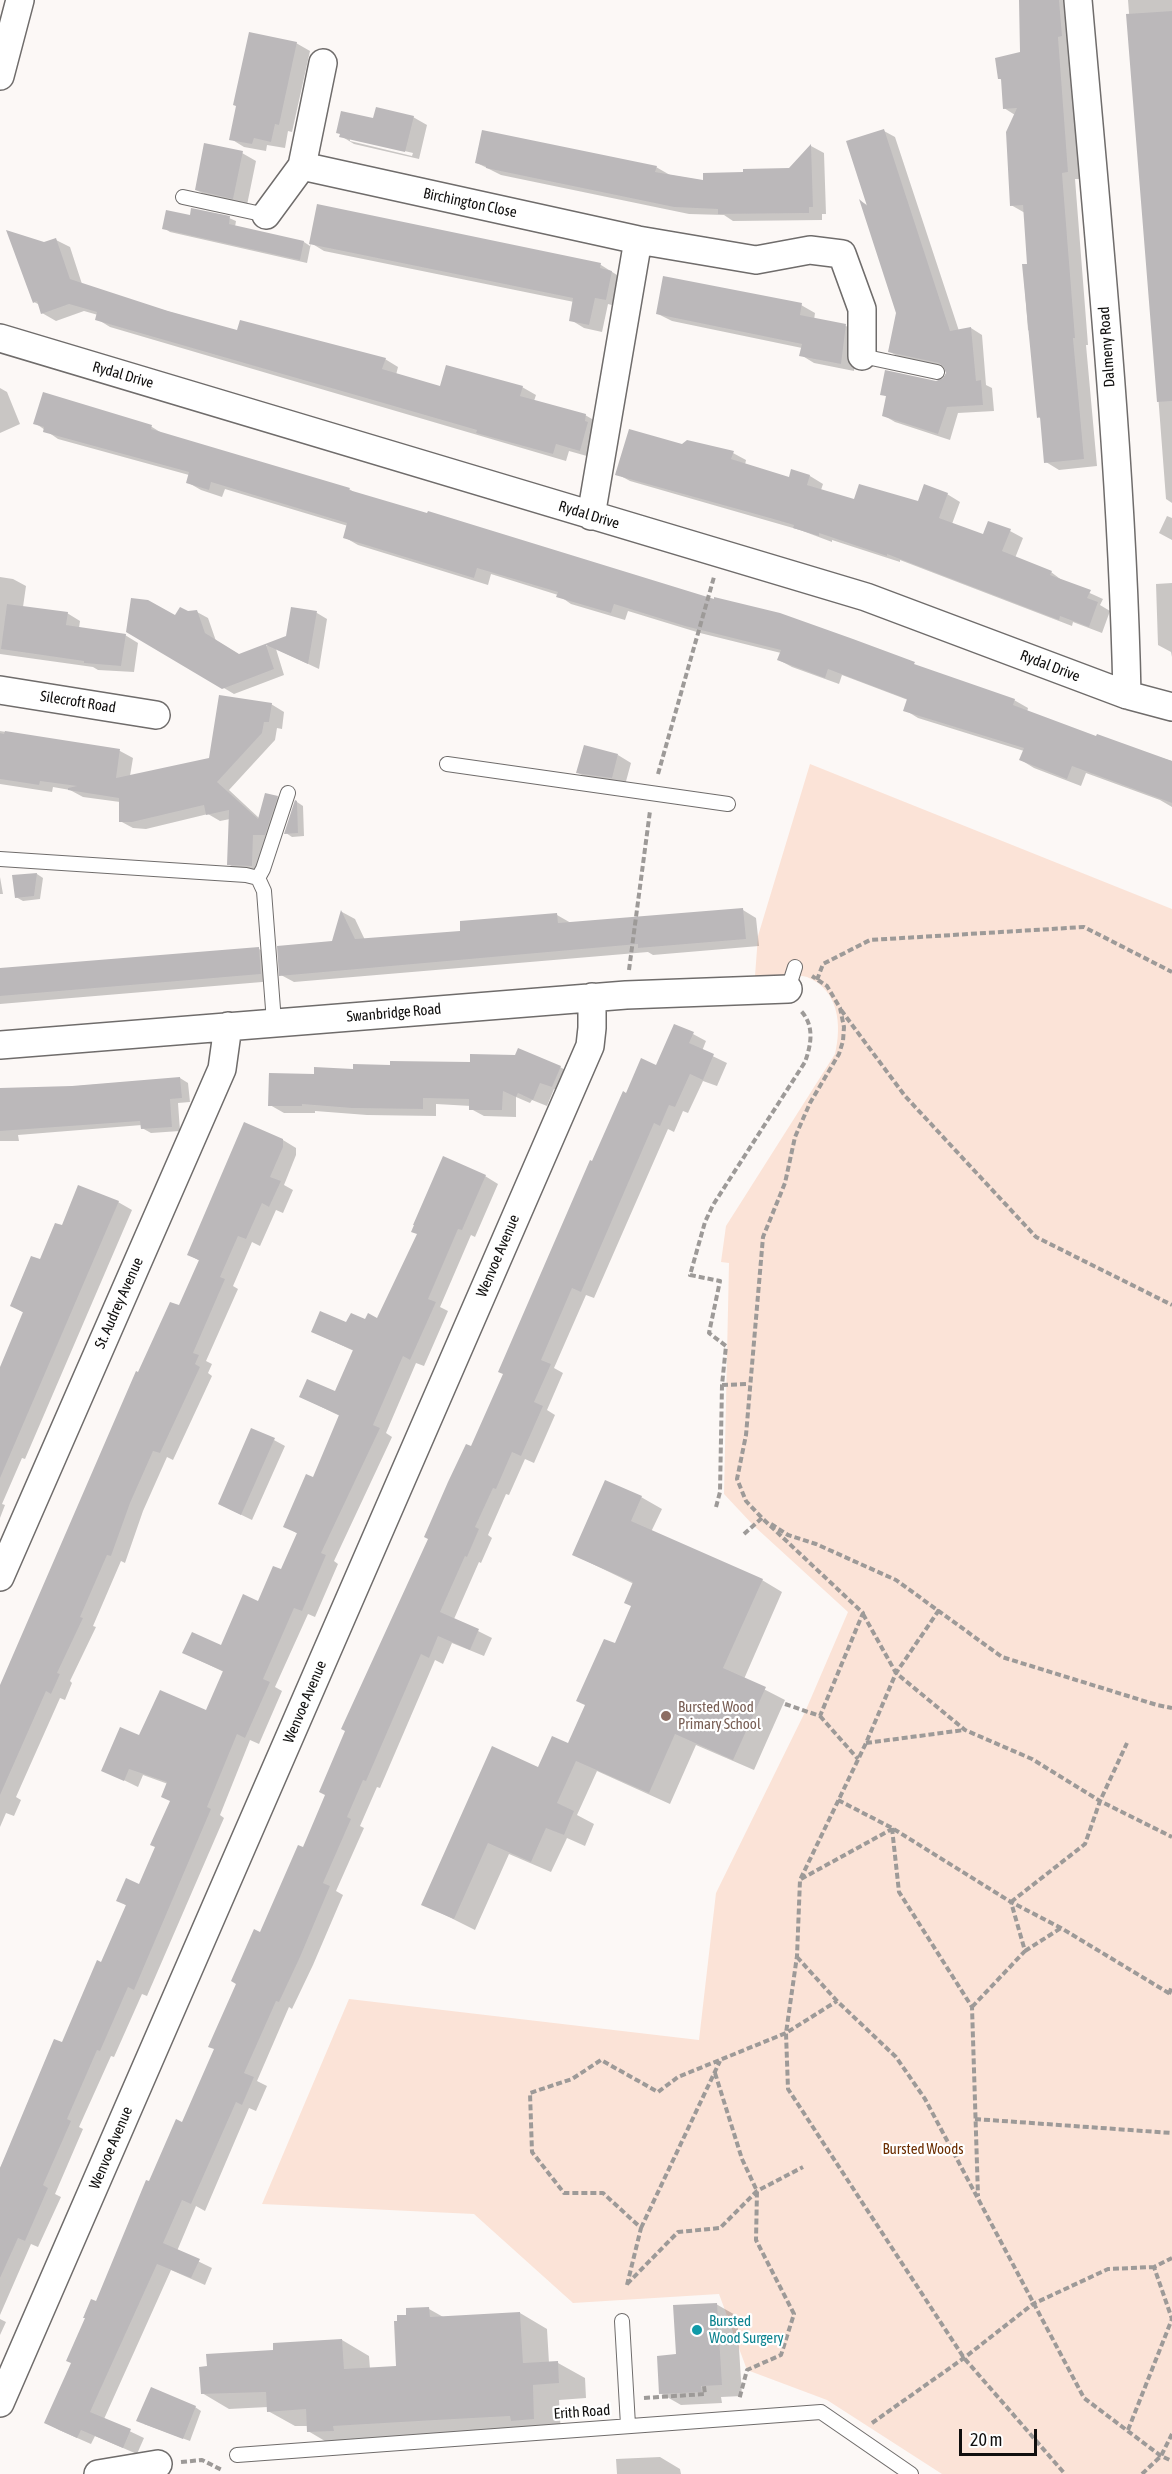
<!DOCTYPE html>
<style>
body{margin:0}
#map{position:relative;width:1172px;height:2474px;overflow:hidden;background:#fcf8f6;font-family:"Asap Condensed",sans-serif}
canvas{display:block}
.scale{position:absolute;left:959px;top:2429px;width:78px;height:27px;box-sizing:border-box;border:3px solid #100f0e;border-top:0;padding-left:8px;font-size:18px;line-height:21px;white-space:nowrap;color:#100f0e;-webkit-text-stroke:4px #fff;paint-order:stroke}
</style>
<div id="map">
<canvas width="1172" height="2474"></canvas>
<div class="scale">20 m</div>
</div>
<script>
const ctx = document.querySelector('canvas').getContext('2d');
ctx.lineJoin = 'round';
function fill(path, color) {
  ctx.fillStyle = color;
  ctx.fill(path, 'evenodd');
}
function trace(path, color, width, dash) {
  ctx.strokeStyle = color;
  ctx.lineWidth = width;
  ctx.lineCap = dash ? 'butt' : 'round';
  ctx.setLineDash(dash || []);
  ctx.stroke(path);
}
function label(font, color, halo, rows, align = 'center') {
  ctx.font = font + ' "Asap Condensed",sans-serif';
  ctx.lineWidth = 4.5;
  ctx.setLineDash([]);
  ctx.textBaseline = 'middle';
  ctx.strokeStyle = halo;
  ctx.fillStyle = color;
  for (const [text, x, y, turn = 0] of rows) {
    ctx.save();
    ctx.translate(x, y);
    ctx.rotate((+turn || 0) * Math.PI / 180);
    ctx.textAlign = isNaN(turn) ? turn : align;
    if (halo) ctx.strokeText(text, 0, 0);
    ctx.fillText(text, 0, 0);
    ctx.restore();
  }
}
const green = new Path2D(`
 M810 764 1172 909V2474H942L827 2400 747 2370 719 2294 573 2303 474 2214 262 2204 349 1999 699 2040 716 1893 805 1712 848 1612 754 1526 724 1494 729 1263 721 1262 726 1226 835 1054C842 1025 839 990 807 977 796 973 767 977 755 976L758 936Z`);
const shadow = new Path2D(`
 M1021 0H1071L1081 179H1075L1088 345H1086L1097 466 1059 470 1046 462 1042 419 1038 417 1031 332 1028 330 1023 265H1028L1025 213 1011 205 1015 115 1004 108 1003 81 999 78 1021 53Z
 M1128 0H1172V503L1166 499Z
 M296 43 310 51 292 132 288 131 285 148 267 145 266 151 244 147 231 139Z
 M413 117 427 125 419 159 354 144 341 136 374 120ZM350 138 413 153 412 156 350 141Z
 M884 131 895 137 959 331 971 328 982 335 986 385 992 388 994 411 958 413 950 440 895 422 883 415 888 397 882 394 936 382 944 380 947 373 946 368 901 358 890 352 897 313 862 202 869 206Z
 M811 146 824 153 826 214H822V220L733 221 724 215 689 214 501 175 477 163 656 167 670 175 705 181 789 169Z
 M242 153 256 161 247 205 210 197 196 190Z
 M318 206 601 265 625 280 620 307 608 304 602 332 584 328 571 320 574 302 324 251 311 243 307 263 170 232 164 228 191 217 229 218 236 221 235 227 304 242 310 246Z
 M56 240 70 247 82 284 109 294 238 332 385 359 398 367 396 375 441 388 522 387 536 395 534 401 585 415 599 423 594 458 569 451 566 461 110 327 97 319 98 315 84 311 56 321 42 313 40 305 34 302 44 244Z
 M801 305 815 313 814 320 846 326 859 334 854 371 814 363 801 355 802 348 672 321 658 314Z
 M0 388 7 392 20 424 0 433Z
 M44 394 152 427 165 435 349 489 357 494 1014 700 1028 708 1027 712 1097 738 1172 761V807L1160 800 1086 773 1081 786 1034 768 1021 760 1024 751 918 718 905 710 908 700 842 675 839 684 792 667 779 660 781 653 700 633 628 611 625 620 571 604 558 595 491 574 488 585 358 545 344 537 348 526 225 489 222 497 201 490 187 482 189 475 58 439 35 423Z
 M682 446 733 453 746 460 745 465 790 479 792 471 810 476 823 484 821 490 855 501 919 503 947 494 960 502 952 524 984 536 1010 531 1023 538 1015 558 1051 572 1063 581 1103 599 1100 605 1110 611 1102 633 1073 622 1072 626 900 560V562L832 540V542L800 530 630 481 617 474Z
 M1167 516 1172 518V540L1159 533Z
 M0 577 13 579 26 586 23 607 67 613 80 621 79 628 125 635 138 643 134 672 98 670 93 667 0 654Z
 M1172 583V657L1171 652 1158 645 1156 584Z
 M292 609 317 613 327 619 319 669 276 649 284 675 234 694 128 631 197 612 208 618 216 641 240 655 288 638Z
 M271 704 284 712 282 729 277 728 275 740 229 790 259 818 277 797 290 805 264 873 241 871 228 864 230 819 220 821 208 814 146 829 133 828 120 821V802L83 797 70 790 53 787 52 792 0 784V731L120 751 133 758 130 776 210 759Z
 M618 755 631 763 625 785 592 780 578 773Z
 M297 802 303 806 304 836 292 837 286 833Z
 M37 874 43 878 40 899 23 901 16 897 14 877Z
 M0 877 3 894H0Z
 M743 910 756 918 759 946 653 955 648 952 294 982 281 975 333 942 342 912 355 919 365 940 462 932 557 915 571 923Z
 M259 949 272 956 274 981 0 1004V969Z
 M693 1034 706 1041 702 1051 727 1063 717 1086 703 1081 688 1113 683 1111 674 1132 668 1129 594 1298 586 1295 554 1368 563 1373 547 1410 555 1415 534 1463 525 1459 509 1495 506 1494 488 1535 492 1538 481 1563 479 1562 454 1619 492 1638 484 1656 452 1643 443 1664 435 1660 380 1788 377 1787 360 1826 364 1828 336 1891 343 1895 313 1965 292 2009 289 2007 257 2081 267 2086 256 2111 249 2108 205 2211 196 2206 177 2251 212 2268 205 2285 171 2270 104 2419 144 2438 137 2454 95 2436 91 2444 59 2430 46 2423 150 2183 183 2124 216 2049 261 1934 303 1849 593 1163 627 1095Z
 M560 1067 574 1075 566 1094 554 1089 547 1106 532 1100 530 1103 516 1097V1117L484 1116 471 1109V1106L436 1104V1116L367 1115 315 1111V1113H284L270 1105 315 1076 354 1070Z
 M180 1078 188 1083 190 1102 178 1103 180 1131 151 1133 142 1128V1125L18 1135 19 1141H0V1089L27 1090Z
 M283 1140 296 1148V1155L284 1185 293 1190 283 1213 276 1210 260 1246 252 1242 233 1286 238 1289 206 1361 212 1364 208 1373 212 1376 173 1460 167 1457 143 1511 125 1563 121 1561 93 1626 96 1627 70 1681 72 1683 65 1700 60 1698 16 1797 21 1800 14 1816 6 1813 0 1827V1688L139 1374 180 1307 200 1261 189 1255Z
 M485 1176 498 1184 475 1237 471 1235 440 1307 448 1311 424 1366 416 1363 386 1433 392 1437 334 1561 338 1564 315 1617 308 1614 275 1687 282 1691 259 1744 250 1740 220 1815 224 1818 147 1996 142 1994 114 2057 111 2056 79 2127 83 2129 55 2194 61 2197 38 2247 31 2244 0 2315V2168L102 1964 127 1906 118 1900 140 1886 157 1847 171 1801 168 1784 143 1775 138 1787 103 1770 140 1737 206 1712 224 1672 184 1653 222 1647 259 1603 282 1571 298 1534 285 1526 314 1479 340 1416 301 1397 336 1393 354 1351 313 1332 378 1320Z
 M118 1202 132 1210 25 1459 22 1458 2 1504 5 1505 0 1518V1371L24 1313 12 1306 62 1227Z
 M274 1440 285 1446 252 1520 219 1504Z
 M641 1497 662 1509 651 1532 762 1580 782 1592 744 1679 785 1700 754 1770 696 1745 670 1804 597 1771 577 1815 594 1824 585 1846 567 1838 551 1872 509 1854 475 1930 423 1904 539 1769 568 1745 633 1606 634 1584 574 1555Z
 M716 2304 737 2316 742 2396 721 2397 722 2403 681 2405 660 2393 678 2356Z
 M429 2309 445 2318 520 2313 547 2329 549 2363H558L585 2378 586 2398 559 2400 561 2434 335 2447 308 2431V2426H295L268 2411V2407L229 2409 202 2393 275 2352 342 2340 369 2356 370 2369 398 2367 408 2316Z
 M0 2319 6 2322 0 2335Z
 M195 2407 201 2411 190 2441 144 2424Z
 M660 2457 680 2469 681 2474H617L616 2459Z`);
const building = new Path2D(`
 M1019 0H1059L1062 36 1058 37 1068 172 1062 173 1075 338H1073L1084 459 1044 463 1040 417 1037 418 1022 264H1027L1023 205 1010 206 1006 132 1017 108 1003 109 1001 79H998L995 58 1020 52Z
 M1172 11V401L1157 402 1126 14Z
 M249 32 297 42 279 125 275 124 271 142 254 138 252 144 229 140 236 106 233 105Z
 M376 107 414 116 405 152 339 137 340 134 336 133 341 111 373 118Z
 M884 129 950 331 971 327 976 381 981 380 983 405 947 407 938 434 882 416 886 396 880 395 885 370 936 381 943 378 946 373 943 366 939 363 888 352 896 313 859 199 867 206 846 141Z
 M482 130 657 166 655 172 703 180V173L743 172V169L789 168 811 144 813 207H809V213L718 214V209L674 207 486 168V166L475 163Z
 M204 143 243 151 233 199 195 190Z
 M317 204 601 263 600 268 612 271 606 300 595 298 589 325 569 321 573 298 309 244Z
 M191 208 230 216 229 224 304 241 300 260 162 229 166 210 190 215Z
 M6 230 44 242 56 238 70 279 168 311 237 330 240 320 386 358 382 369 440 386 446 365 523 386 520 396 586 414 585 421 588 422 580 451 556 444 553 454 476 433 477 430 432 417 95 320 97 312 69 304 41 314 37 301 33 303Z
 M663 276 802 303 800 315 846 324 841 364 799 356 802 344 656 314Z
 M43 392 152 425 151 429 350 488 349 490 427 513 428 511 714 599V597L780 613 853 639 915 662 914 664 1015 699 1013 705 1096 736 1097 734 1172 761V803L1072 766 1067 779 1019 760 1024 748 903 711 907 699 828 669 825 678 777 660 781 650 685 626 614 604 611 613 556 597 558 592 477 568 474 578 343 538 347 523 211 482 209 490 186 483 189 472 43 432 44 427 33 424Z
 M629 429 682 444 687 440 734 451 731 459 789 477 791 469 810 475 807 485 854 499 859 484 918 501 924 484 948 493 939 518 983 534 988 521 1011 529 1002 551 1052 571 1050 575 1091 590 1087 598 1098 602 1089 627 1060 616 1059 620 887 554V556L819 533V536L793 528 794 525 770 518 615 475Z
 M131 598 148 600 175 615 180 607 188 611 197 610 205 633 239 654 286 636 291 607 317 611 308 664 266 645 274 669 222 689 126 632Z
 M7 604 68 612 66 625 126 634 121 666 84 663V661L1 649Z
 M219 695 272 703 269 722H264L262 733 217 782 258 819 265 793 278 796 265 835H253L252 866 227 865 229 810 206 815 204 805 132 822H119V798L68 790V788L77 786 40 781 39 785 0 779V733L4 734 5 731 120 749 116 778 209 758Z
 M584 745 618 754 612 778 576 773Z
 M295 800 297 801 298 833 284 834Z
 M37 873 34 896 15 898 12 875Z
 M743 908 746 939 638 948V944L279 976 277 946 332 941 341 910 355 939 460 931V921L557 913 558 923Z
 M259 947 261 974 0 996V968Z
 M674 1024 694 1032 689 1043 714 1054 703 1080 690 1074 675 1107 669 1105 660 1126 654 1123 581 1292 572 1288 541 1360 551 1364 534 1402 543 1406 521 1456 512 1452 496 1489 493 1488 475 1527 479 1529 467 1557 465 1556 440 1612 479 1629 470 1650 438 1636 429 1658 421 1654 366 1781 363 1780 347 1817 351 1819 323 1883 330 1886 300 1957 279 2002 276 2001 244 2073 254 2077 242 2105 236 2102 191 2204 182 2200 163 2243 200 2259 191 2278 157 2264 90 2412 131 2429 123 2448 81 2430 77 2438 44 2423 71 2363 66 2361 85 2318H83L91 2299 96 2301 146 2180 149 2181 176 2119 182 2122 214 2049 208 2047 236 1984 231 1981 254 1929 260 1932 298 1845 303 1847 325 1795 319 1792 345 1731 341 1729 428 1539 424 1537 448 1482 466 1444 471 1446 503 1374 498 1372 590 1160 592 1161 623 1091 626 1093 641 1058 656 1065Z
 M518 1048 561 1066 552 1087 540 1083 533 1100 518 1093 516 1097 503 1091 502 1110H469V1099L423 1098V1109L352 1108 302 1104V1106H268L269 1073 314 1074V1067L353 1069V1064L390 1065V1061L470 1062V1054L515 1055Z
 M180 1077 182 1098 170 1099 172 1127 141 1129 140 1121 0 1131V1088L72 1086Z
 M244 1122 283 1139V1147L270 1177 281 1181 269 1207 262 1203 246 1239 238 1236 220 1277 225 1279 193 1353 199 1355 195 1364 200 1367 160 1453 153 1451 130 1503 111 1556 107 1555 80 1617 83 1618 57 1673 60 1674 51 1694 46 1691 0 1795V1685L136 1371 138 1372 170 1302 179 1305 199 1260 187 1255Z
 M443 1156 486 1175 462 1230 458 1229 428 1299 436 1302 410 1360 403 1356 373 1425 380 1428 321 1553 326 1555 302 1611 294 1608 263 1679 270 1682 245 1738 237 1734 207 1807 211 1809 134 1990 128 1987 100 2051 97 2050 67 2119 71 2121 43 2185 48 2188 25 2241 18 2238 0 2278V2168L54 2039 62 2042 97 1960 101 1962 126 1905 116 1901 126 1878 139 1884 155 1847 150 1845 170 1801 161 1797 167 1782 129 1769 124 1781 101 1771 120 1727 139 1735 160 1690 206 1710 223 1671 182 1653 192 1632 221 1645 243 1594 258 1601 273 1566 281 1569 297 1533 283 1527 306 1474 313 1477 339 1415 299 1397 307 1379 335 1391 353 1350 311 1332 320 1311 346 1322 351 1313 365 1319 368 1313 377 1318 417 1234 411 1232 414 1225H413Z
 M78 1185 119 1201 0 1478V1367L23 1312 10 1306 31 1256 40 1259 55 1223 62 1225Z
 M251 1428 275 1438 241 1515 218 1504Z
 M605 1480 642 1496 631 1521 763 1579 723 1668 766 1687 733 1760 675 1734 649 1793 576 1761 557 1803 574 1811 564 1835 546 1828 531 1862 488 1843 454 1919 421 1905 492 1746 538 1767 552 1736 568 1743 585 1705 576 1701 604 1639 615 1643 631 1606 624 1603 633 1582 572 1555Z
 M717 2303 722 2385 701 2386 702 2392 659 2394 657 2356 676 2354 673 2305Z
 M429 2307 430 2317 520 2312 523 2363 558 2361 559 2383 533 2385 534 2419 511 2421 510 2416 436 2420 333 2426 334 2431 307 2432 306 2409 267 2412 266 2392 201 2394 199 2367 207 2366 206 2354 273 2350V2343L342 2339 344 2369 396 2366 394 2321H397V2315H406V2308Z
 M151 2387 196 2406 183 2439 136 2421Z`);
const path = new Path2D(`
 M658 774 714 577
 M629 970 650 811
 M817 980 823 964 870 940 1084 927 1172 972
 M841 1010 905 1096 1036 1237 1172 1305
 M722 1385 749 1384
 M716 1507 720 1492 722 1385 726 1346 709 1333 720 1281 690 1275 705 1222 713 1205 805 1062C811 1045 815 1026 801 1011
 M771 1524 788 1535 816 1544 896 1580 1002 1657 1157 1705 1172 1708
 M744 1534 762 1518
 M939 1610 896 1673 866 1743 800 1880 797 1956 786 2033 788 2089 964 2358 1065 2474
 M863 1614 896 1673 965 1730 1032 1759 1100 1801 1172 1837
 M785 1704 820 1716 863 1613 762 1518 746 1501 737 1479 746 1435 763 1237 785 1183 795 1137 810 1103 839 1054 843 1041 844 1027 840 1008 827 986 812 976
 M820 1716 858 1759
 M866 1743 964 1730
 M838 1800 892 1828 1011 1902 1061 1928 1172 1995
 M892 1828 899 1892 972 2007 978 2196
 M801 1879 892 1829
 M1011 1902 1085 1844 1100 1801 1127 1743
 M1025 1951 1061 1928
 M797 1957 837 2001 896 2057 925 2099 1084 2398 1161 2456 1172 2461
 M1169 1994 1172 1986
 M972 2007 1025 1951 1011 1902
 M715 2073 742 2159 757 2191 756 2240 794 2314 781 2355 747 2370 739 2400
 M975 2119 1172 2133
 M641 2228 720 2061
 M627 2284 678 2232 720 2228 757 2191 803 2167
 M627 2285 641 2228 603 2193H564L532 2152 530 2093 572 2079 601 2060 658 2092 678 2077 786 2033 837 2001
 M644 2398 705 2394 704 2386
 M872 2423 964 2358 1033 2304 1108 2269 1154 2267
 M1128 2430 1172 2319 1154 2267 1172 2258
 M181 2462 202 2460 222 2470
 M1142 2474 1161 2456 1172 2434`);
const lane = new Path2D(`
 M183 197 266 215
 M862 356 937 372
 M447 764 728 804
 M0 859 246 875 258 878 264 891 274 1022
 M258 878 263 869 288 793
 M788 989 795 967
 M622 2321 628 2425
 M237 2455 821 2412 911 2474`);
const street = new Path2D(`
 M1078 0C1098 231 1122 463 1127 695
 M0 76 20 0
 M302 166 323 63
 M266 215 302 166 638 240 756 260 810 250 842 254 862 309V356
 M0 338 866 597 1127 695 1172 707
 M591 516 638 240
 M0 690 156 715
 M0 1045 626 995 788 989
 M0 1577 222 1069 228 1026
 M0 2403 590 1046 592 1028V997
 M98 2474 158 2464`);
const markers = [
 [666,1716,6,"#8d6e63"],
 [697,2330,6,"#0f9aa8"]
];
const streetNames = [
 ["Birchington Close",470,203,12],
 ["Dalmeny Road",1107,347,-94],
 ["Rydal Drive",123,375,16],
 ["Rydal Drive",589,515,17],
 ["Rydal Drive",1050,666,21],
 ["Silecroft Road",78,702,9],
 ["Swanbridge Road",394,1013,-5],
 ["Wenvoe Avenue",498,1256,-67],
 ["St. Audrey Avenue",119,1303,-66],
 ["Wenvoe Avenue",305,1702,-67],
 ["Wenvoe Avenue",111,2148,-67],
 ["Erith Road",582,2412,-4]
];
const educationNames = [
 ["Bursted Wood",678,1707],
 ["Primary School",678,1724]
];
const parkNames = [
 ["Bursted Woods",923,2149]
];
const cultureNames = [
 ["Bursted",709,2321],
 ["Wood Surgery",709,2338]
];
fill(green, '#fbe3d7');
fill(shadow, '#0003');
fill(building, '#bbb8ba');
trace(lane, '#6f6c6b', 16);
trace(street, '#6f6c6b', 30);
trace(path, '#9d9a98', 4, [6, 3]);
trace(lane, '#fff', 14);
trace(street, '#fff', 27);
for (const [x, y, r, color] of markers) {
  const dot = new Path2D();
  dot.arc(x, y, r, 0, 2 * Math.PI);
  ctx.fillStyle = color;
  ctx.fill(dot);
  trace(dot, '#fff', 2);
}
label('15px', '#100f0e', '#fff', streetNames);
label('15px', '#785e54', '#fff', educationNames, 'left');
label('15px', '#6c2f03', '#fff', parkNames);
label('15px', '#0d838f', '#fff', cultureNames, 'left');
</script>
